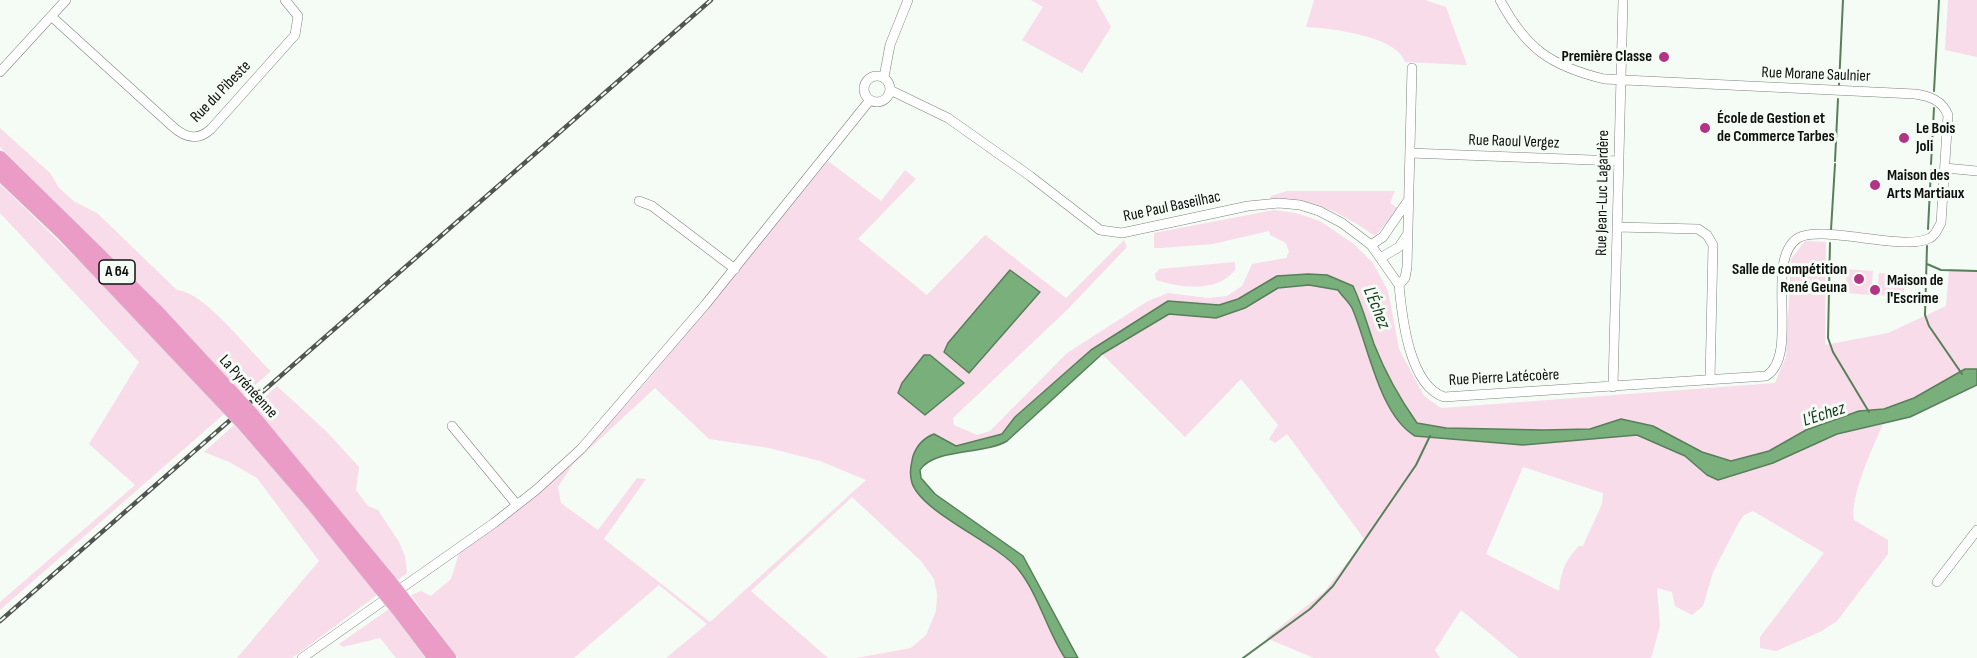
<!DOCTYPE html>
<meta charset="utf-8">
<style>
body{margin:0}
canvas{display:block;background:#f5fbf5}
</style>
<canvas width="1977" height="658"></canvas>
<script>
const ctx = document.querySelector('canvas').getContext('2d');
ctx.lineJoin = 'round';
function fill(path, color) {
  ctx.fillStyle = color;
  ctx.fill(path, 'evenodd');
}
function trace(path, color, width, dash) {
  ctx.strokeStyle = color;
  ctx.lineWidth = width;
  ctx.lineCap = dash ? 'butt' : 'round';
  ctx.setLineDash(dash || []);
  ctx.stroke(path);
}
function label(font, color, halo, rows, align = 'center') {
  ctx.font = font + ' "Sofia Sans Condensed",sans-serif';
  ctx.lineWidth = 6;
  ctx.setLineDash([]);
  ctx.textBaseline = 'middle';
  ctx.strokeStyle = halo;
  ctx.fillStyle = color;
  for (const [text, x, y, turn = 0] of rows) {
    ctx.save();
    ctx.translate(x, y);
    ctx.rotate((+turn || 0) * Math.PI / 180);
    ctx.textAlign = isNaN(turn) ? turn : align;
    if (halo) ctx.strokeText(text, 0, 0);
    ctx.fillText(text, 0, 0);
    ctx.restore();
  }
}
const green = new Path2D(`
 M1031 0H1096L1111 27 1082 73 1022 40 1043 7Z
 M1314 0H1425L1446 7 1467 65 1405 62C1397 36 1330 28 1306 27Z
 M1948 0H1977V57L1945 50Z
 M0 128 50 173 59 188 75 202 97 213 177 290C206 293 248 350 271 371L243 396 166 312 0 147Z
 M828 161 881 201 905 170 916 179 858 239 927 295 985 235 1066 298 1124 240 1127 247 1068 309 953 418 954 425 977 435 990 431 1067 353 1148 301 1168 293 1208 298 1227 296 1242 286 1252 264 1286 258 1289 252 1286 243 1270 235 1269 231 1213 244 1161 248H1154V233L1274 210 1296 213 1320 221 1354 244 1373 263 1388 291 1399 349 1424 396 1441 408 1775 383 1786 357 1791 259 1805 241 1826 242 1825 345 1888 333 1946 306 1949 269 1977 270V369H1965L1915 398 1884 409 1859 411 1806 430 1769 451 1731 461 1702 452 1653 426 1621 419 1590 429 1543 430 1446 428 1417 423C1400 399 1385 372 1374 344 1367 324 1362 306 1353 286L1277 276 1238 299 1219 306 1168 301 1162 304 1091 350 1015 417 1002 434 956 446 934 434 923 439C919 449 911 463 910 474 908 506 998 545 1018 569 1038 593 1047 631 1065 658H856L911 648 926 635 936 611 937 594 934 579 921 561 852 497 751 591 828 658H666L707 624 659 585 574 658H458L411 595 421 591 431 596 451 579 460 550 581 455 648 380ZM655 388 709 439 769 448 820 461 866 480 710 622 604 539 646 479 637 478 598 530 561 503 558 487 573 464Z
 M0 184 124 305 224 414 0 610V602L135 485 89 444 139 362 0 213Z
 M1287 191H1395L1390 203 1399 209 1375 236C1339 211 1314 199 1270 199L1271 196Z
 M1235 262V270C1217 293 1181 288 1156 280L1155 274 1159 269Z
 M1847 269 1873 271 1871 295 1845 293Z
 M1879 273 1905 275 1904 297 1877 295Z
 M1309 285 1338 290C1342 296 1349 302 1352 309 1368 344 1379 415 1415 436L1523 445 1637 435 1685 456 1707 475 1718 480 1773 463 1837 434 1883 424C1873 447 1850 495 1854 520L1888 540V554L1837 621 1820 632 1776 651 1760 648V637L1824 553 1753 511 1744 515 1738 524 1713 572 1703 606 1692 615 1675 606 1672 592 1657 588 1660 626 1651 658H1519L1461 610 1435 650 1440 658H1314L1266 638 1324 592 1365 540 1287 434 1275 443 1269 439 1278 425 1241 379 1185 437 1102 354 1169 314 1216 318 1245 308 1278 288ZM1523 467 1603 493 1602 504 1583 546H1579C1565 560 1561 572 1559 591L1486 554Z
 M277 386 327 432 359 467 356 490 368 506 378 510 399 542 405 556 407 573 398 580 253 407Z
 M234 425 307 507 377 595 292 658H237L319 561 257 478 229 462 204 452Z
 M389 609 425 658H396L380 638 343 647 339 644Z`);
const water = new Path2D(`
 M1010 270 1040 292 969 373 944 352 948 343Z
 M1308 274 1327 275 1353 286C1362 305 1367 324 1374 344 1385 372 1400 399 1417 423L1446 428 1543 430 1590 429 1621 419 1653 426 1702 452 1731 461 1769 451 1806 430 1859 411 1884 409 1914 398 1965 369H1977V385L1910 417 1837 434 1773 463 1718 480 1707 475 1685 456 1637 435 1523 445 1415 436C1379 415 1368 344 1352 308 1349 302 1342 296 1338 290L1309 285 1278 288 1245 308 1216 318 1169 314 1102 354 1007 441C983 455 934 448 920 470L921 478 935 494 1023 556 1078 658H1065C1047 631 1039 595 1018 569 997 543 922 513 912 483 909 474 911 465 913 456 917 445 923 438 934 434L956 446 1002 434 1015 417 1091 350 1168 301 1219 305 1238 299 1277 276Z
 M924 355H930L964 383 925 415 898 393 902 383Z`);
const stream = new Path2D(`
 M1839 85 1843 0
 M1934 91 1939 0
 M1835 161 1838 99
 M1931 164 1934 108
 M1928 229 1931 170
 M1831 230 1835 164
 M1830 243 1828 338 1833 352 1869 412
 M1927 246 1925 315 1929 326 1962 374
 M1927 264 1941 270 1977 271
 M1243 658 1310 609 1333 586 1416 465 1430 436`);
const minor = new Path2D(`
 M51 16 172 126C184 137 197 142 211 129L295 35 298 16 285 0
 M1412 68 1407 267 1405 278 1399 285C1402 317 1409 385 1444 397L1766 376C1801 355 1763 260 1798 238 1821 224 1905 252 1930 238 1936 235 1938 228 1941 223L1948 115C1942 100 1929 96 1915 94L1604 79C1551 66 1526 49 1500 0
 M0 72 66 0
 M864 89a13 13 0 1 1 26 0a13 13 0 1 1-26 0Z
 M884 77 890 45 908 0
 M890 90 948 118 1030 176 1100 230 1122 233 1248 206 1279 203 1300 205 1319 211 1342 223 1371 245 1399 285
 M1410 153 1618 161
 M1945 168 1977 171
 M639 201 652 206 735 269
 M1617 227 1698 229 1707 235 1713 245 1710 380
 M1371 245 1383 237 1407 202
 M1382 257 1399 247 1407 235
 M1613 387 1623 0
 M452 426 517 505
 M1937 582 1977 530
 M302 658 494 523 536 490 581 449 705 305 870 100`);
const highway = new Path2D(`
 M0 158 157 312 230 391
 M0 173 63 233 221 400
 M251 414 389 581
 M242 422 314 505 379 586
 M407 604 449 658
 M398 609 435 658`);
const rail = new Path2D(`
 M0 621 711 0`);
const highwayBridge = new Path2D(`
 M230 391 251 414
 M221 400 242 422
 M389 581 407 604
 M379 586 398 609`);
const markers = [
 [1664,57,6,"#b23484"],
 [1705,128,6,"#b23484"],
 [1904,138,6,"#b23484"],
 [1875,185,6,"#b23484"],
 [1859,279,6,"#b23484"],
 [1875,290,6,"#b23484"]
];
const shields = [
 [117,272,36]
];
const shieldNames = [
 ["A 64",117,272]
];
const poiNames = [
 ["Première Classe",1652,57,"right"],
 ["École de Gestion et",1717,119],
 ["de Commerce Tarbes",1717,137],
 ["Le Bois",1916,129],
 ["Joli",1916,147],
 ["Maison des",1887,176],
 ["Arts Martiaux",1887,194],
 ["Salle de compétition",1847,270,"right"],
 ["René Geuna",1847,288,"right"],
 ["Maison de",1887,281],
 ["l'Escrime",1887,299]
];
const streetNames = [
 ["Rue Morane Saulnier",1816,75,2],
 ["Rue du Pibeste",221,92,-46],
 ["Rue Raoul Vergez",1514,142,2],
 ["Rue Jean-Luc Lagardère",1603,193,-89],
 ["Rue Paul Baseilhac",1172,207,-12],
 ["Rue Pierre Latécoère",1504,378,-3],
 ["La Pyrénéenne",248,387,48]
];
const waterNames = [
 ["L'Échez",1376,308,67],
 ["L'Échez",1824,415,-18]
];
fill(green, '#f9dcea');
fill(water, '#78af7b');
trace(water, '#587f5a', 1.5);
trace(stream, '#587f5a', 2);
trace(minor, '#7e847e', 10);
trace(highway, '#d4d4d4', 15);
trace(minor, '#fff', 9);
trace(highway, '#ea9cc7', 14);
trace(rail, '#525652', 4.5);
trace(rail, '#f5fbf5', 2, [7]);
trace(highwayBridge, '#d4d4d4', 15, []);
trace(highwayBridge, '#ea9cc7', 14);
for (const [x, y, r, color] of markers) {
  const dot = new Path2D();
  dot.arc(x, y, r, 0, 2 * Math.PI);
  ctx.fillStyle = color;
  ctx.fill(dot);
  trace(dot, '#f5fbf5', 2);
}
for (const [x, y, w] of shields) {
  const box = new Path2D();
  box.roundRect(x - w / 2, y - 12, w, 24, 4.5);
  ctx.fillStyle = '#f5fbf5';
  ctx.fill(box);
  trace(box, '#0e100e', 1.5);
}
label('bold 15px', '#0e100e', null, shieldNames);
label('bold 16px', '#0e100e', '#f5fbf5', poiNames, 'left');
label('16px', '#0e100e', '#f5fbf5', streetNames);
label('italic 18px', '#133a17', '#f5fbf5', waterNames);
</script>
